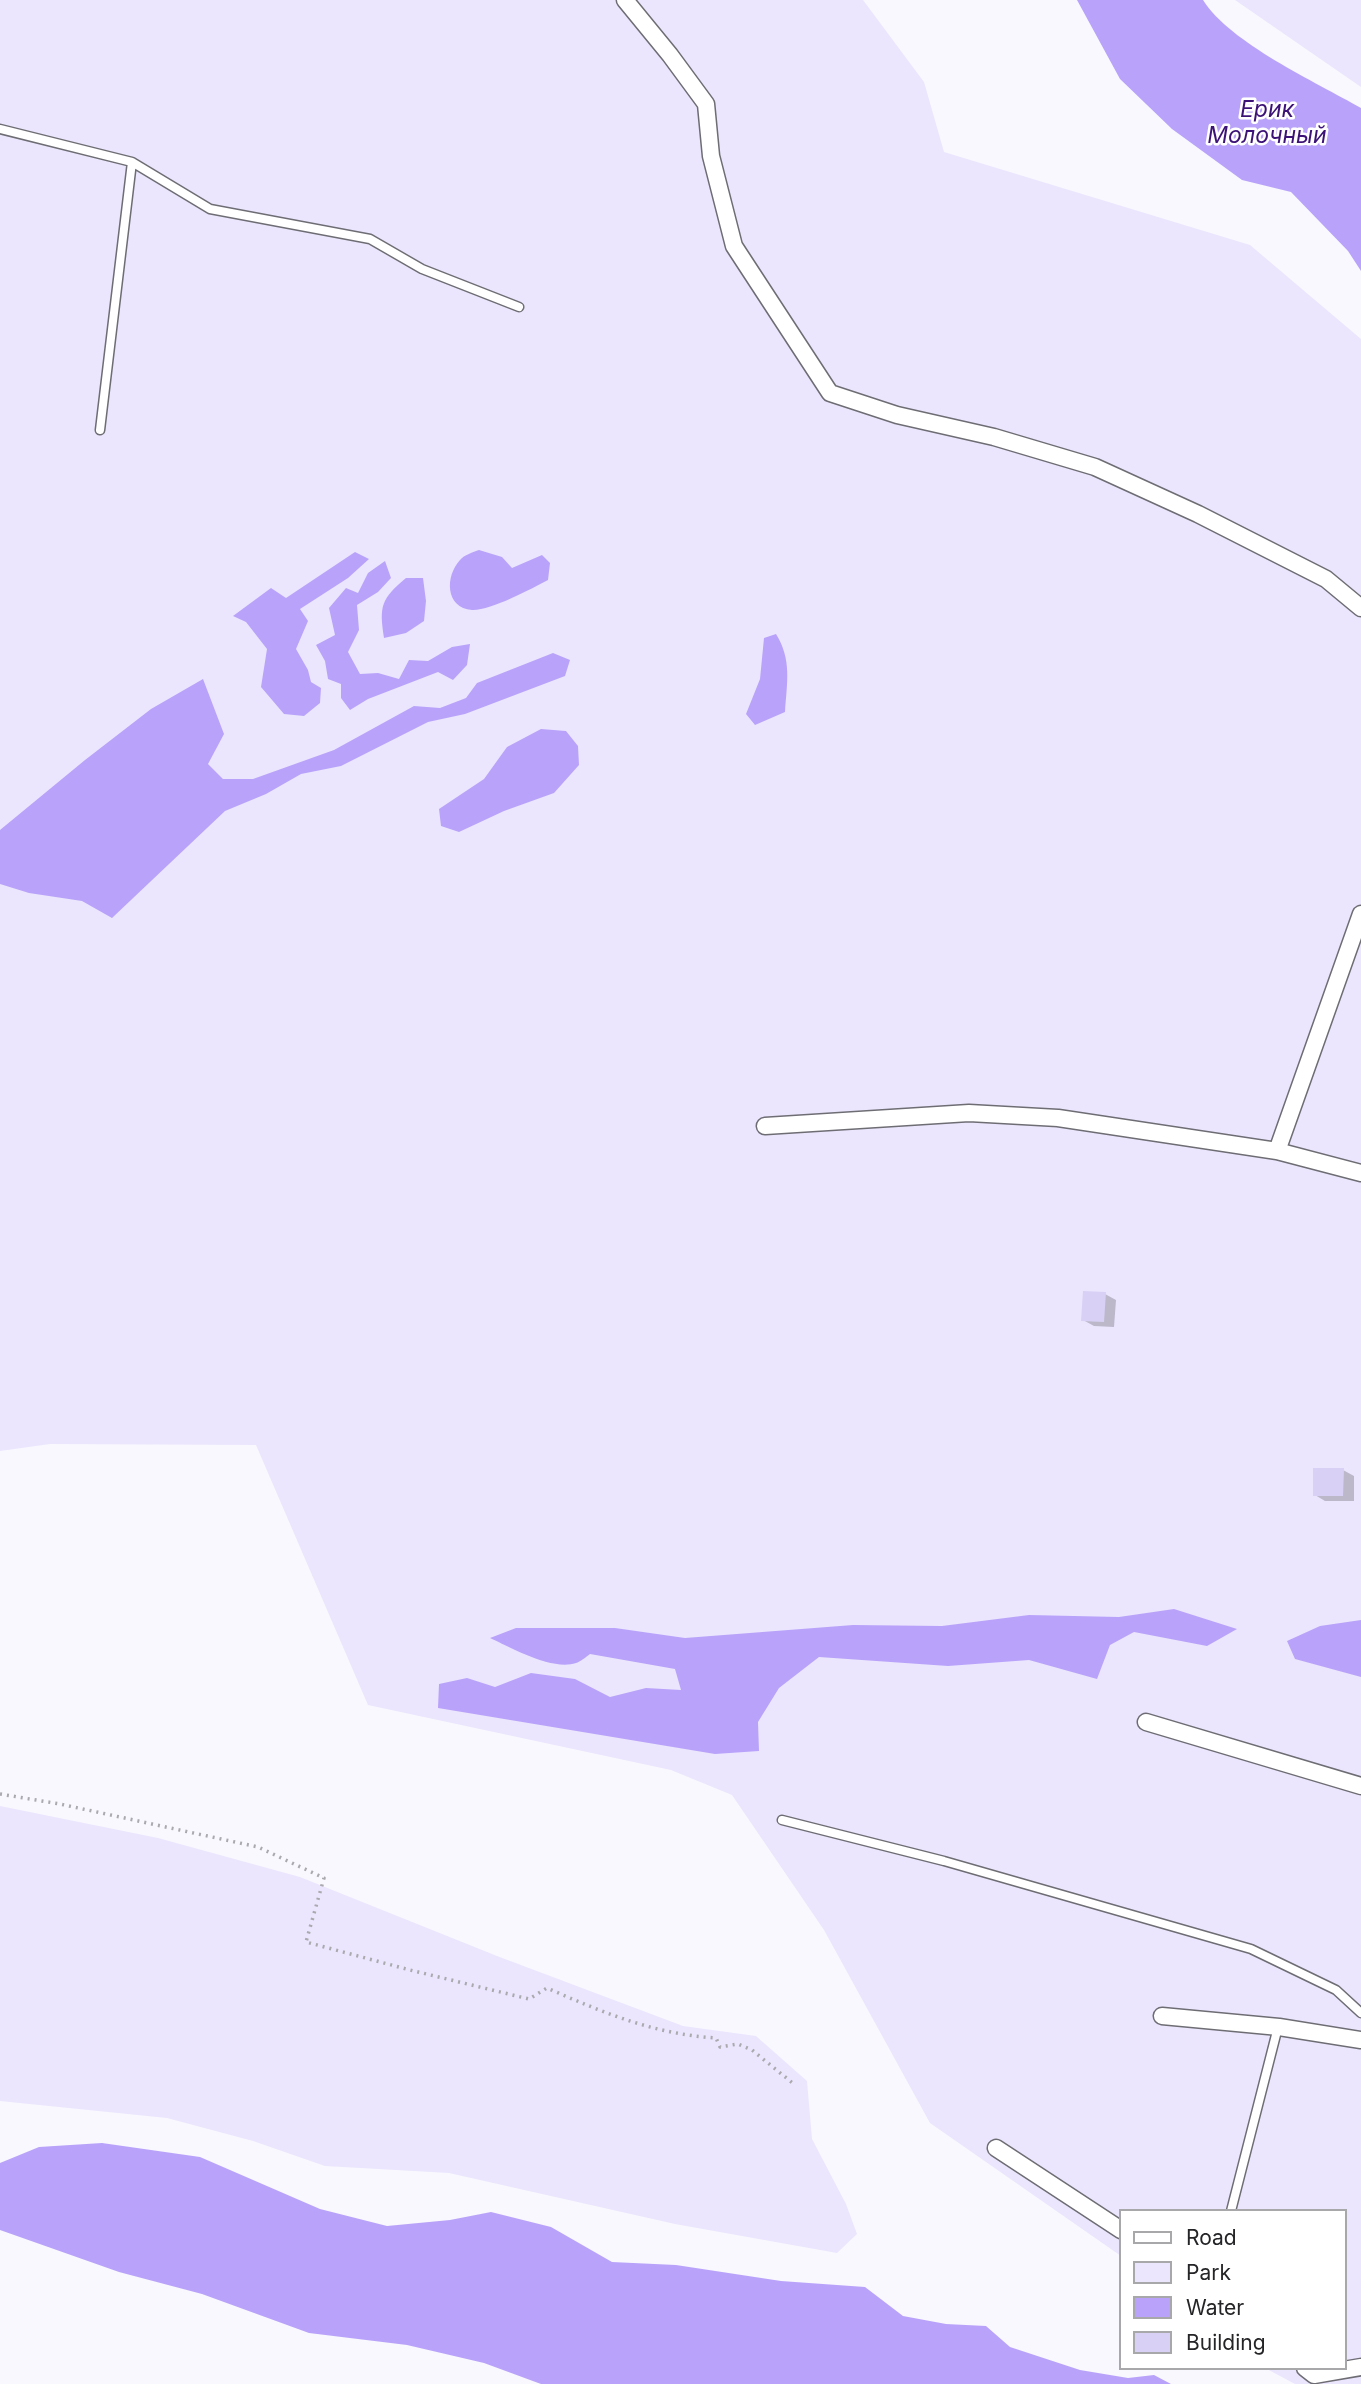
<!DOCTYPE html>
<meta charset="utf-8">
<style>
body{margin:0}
#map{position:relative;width:1361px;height:2384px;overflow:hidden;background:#f9f8fe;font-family:Inter,sans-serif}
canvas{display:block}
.legend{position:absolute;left:1119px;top:2209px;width:228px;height:161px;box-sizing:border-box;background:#fff;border:2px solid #a8a7a9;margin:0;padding:9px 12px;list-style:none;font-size:21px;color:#252427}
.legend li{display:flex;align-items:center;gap:14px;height:35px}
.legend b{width:35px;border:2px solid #a8a7a9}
</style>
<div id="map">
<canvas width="1361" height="2384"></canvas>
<ul class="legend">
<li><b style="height:9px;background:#fff"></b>Road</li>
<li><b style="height:19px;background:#ebe6fd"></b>Park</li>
<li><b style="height:19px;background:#b9a3fa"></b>Water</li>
<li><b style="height:19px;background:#d8d1f5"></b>Building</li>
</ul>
</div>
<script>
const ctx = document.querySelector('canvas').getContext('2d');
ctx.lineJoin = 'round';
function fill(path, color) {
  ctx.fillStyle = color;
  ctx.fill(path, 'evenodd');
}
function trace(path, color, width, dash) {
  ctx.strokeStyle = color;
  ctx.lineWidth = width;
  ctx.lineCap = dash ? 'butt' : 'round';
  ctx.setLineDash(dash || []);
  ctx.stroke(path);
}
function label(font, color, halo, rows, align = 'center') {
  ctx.font = font + ' Inter,sans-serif';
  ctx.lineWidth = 5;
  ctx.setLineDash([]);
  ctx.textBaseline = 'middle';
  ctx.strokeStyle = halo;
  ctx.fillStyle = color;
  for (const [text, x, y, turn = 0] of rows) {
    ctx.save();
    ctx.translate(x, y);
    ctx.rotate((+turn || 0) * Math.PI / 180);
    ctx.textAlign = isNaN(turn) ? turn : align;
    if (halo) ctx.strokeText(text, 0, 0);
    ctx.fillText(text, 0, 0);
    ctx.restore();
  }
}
const green = new Path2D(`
 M0 0H863L924 82 944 152 1250 245 1361 339V2384H1295L1265 2368H1345V2211H1121V2256L930 2123 824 1930 732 1795 671 1770 368 1705 256 1445 50 1444 0 1451Z
 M1235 0H1361V87Z
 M0 1806 158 1838 300 1877 497 1956 683 2026 756 2036 807 2081 812 2139 846 2204 857 2234 837 2253 675 2224 449 2173 325 2166 253 2141 167 2118 0 2101Z`);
const water = new Path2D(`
 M1077 0H1203C1230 43 1316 82 1361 108V271L1348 251 1291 192 1242 180 1172 129 1120 79Z
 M479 550 502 557 512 568 542 555 550 563 548 580C531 589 490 611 472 610 445 608 445 576 460 560 464 555 473 552 479 550Z
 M355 552 369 559 348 578 300 609 308 621 296 649 308 670 311 682 321 688 320 703 304 716 284 714 261 687 267 649 246 622 233 616 271 588 286 598Z
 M385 561 391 578 378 592 357 605 359 630 348 652 360 674 378 673 399 679 409 660 428 661 452 647 470 644 467 665 453 680 438 672 368 699 350 710 341 698V684L328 679 325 661 316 645 335 635 329 608 346 588 358 593 368 573Z
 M406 578H423L426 601 424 621 406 633 384 638C379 606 381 599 406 578Z
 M776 634C792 660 787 682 785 712L755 725 746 714 760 679 764 638Z
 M553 653 570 660 565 676 465 714 428 722 341 766 301 774 266 794 225 811 112 918 82 901 29 893 0 884V830L85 760 151 709 203 679 224 734 208 764 223 779H253L334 750 414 706 440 708 466 698 477 683Z
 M541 729 566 731 578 746 579 765 554 793 504 811 459 832 441 826 439 809 484 779 507 747Z
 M1174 1609 1237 1629 1207 1646 1134 1632 1110 1645 1097 1679 1029 1660 948 1666 819 1657 779 1688 758 1722 759 1751 715 1754 438 1708 439 1684 467 1678 495 1687 531 1673 575 1679 610 1697 646 1688 681 1690 675 1669 590 1654C586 1657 580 1662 576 1663 552 1671 512 1648 490 1638L516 1628H615L685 1638 853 1625 942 1626 1029 1615 1119 1617Z
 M1361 1620V1677L1295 1659 1287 1641 1320 1626Z
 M102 2143 200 2157 320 2209 387 2226 450 2220 491 2212 551 2227 612 2262 676 2265 781 2281 865 2287 903 2316 946 2324 986 2326 1010 2347 1080 2370 1128 2378 1154 2375 1171 2384H541L484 2363 407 2345 309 2333 202 2294 119 2272 0 2230V2163L39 2147Z`);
const shadow = new Path2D(`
 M1105 1294 1116 1300 1114 1327 1094 1326 1083 1320Z
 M1343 1470 1354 1476V1501H1325L1315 1495Z`);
const building = new Path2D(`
 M1083 1291 1106 1292 1104 1322 1081 1321Z
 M1313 1468H1344L1343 1496H1313Z`);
const path = new Path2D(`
 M0 1794 60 1804 258 1847 324 1878 306 1942 410 1970 529 1999 547 1988C604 2013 654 2034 716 2038L720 2047 738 2044 752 2050 795 2085`);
const lane = new Path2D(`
 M0 129 132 162 210 209 370 239 422 269 519 307
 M100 430 132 162
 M782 1820 944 1861 1251 1949 1336 1990 1361 2013
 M1231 2211 1278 2027`);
const street = new Path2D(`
 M625 0 670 55 706 104 711 156 734 246 830 393 897 415 994 437 1095 467 1198 514 1326 579 1361 608
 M765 1126 969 1113 1058 1118 1277 1151 1361 1173
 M1277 1151 1361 914
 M1146 1722 1361 1786
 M1162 2016 1279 2027 1361 2040
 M996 2148 1121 2230
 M1305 2368 1314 2375 1361 2367`);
const waterNames = [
 ["Ерик",1267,110],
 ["Молочный",1267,136]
];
fill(green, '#ebe6fd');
fill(water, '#b9a3fa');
fill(shadow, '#0003');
fill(building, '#d8d1f5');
trace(lane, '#6e6d74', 11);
trace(street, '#6e6d74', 19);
trace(path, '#aaa9ae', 3.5, [2, 5]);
trace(lane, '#fff', 8);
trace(street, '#fff', 16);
label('italic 23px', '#3c1276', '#fff', waterNames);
</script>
